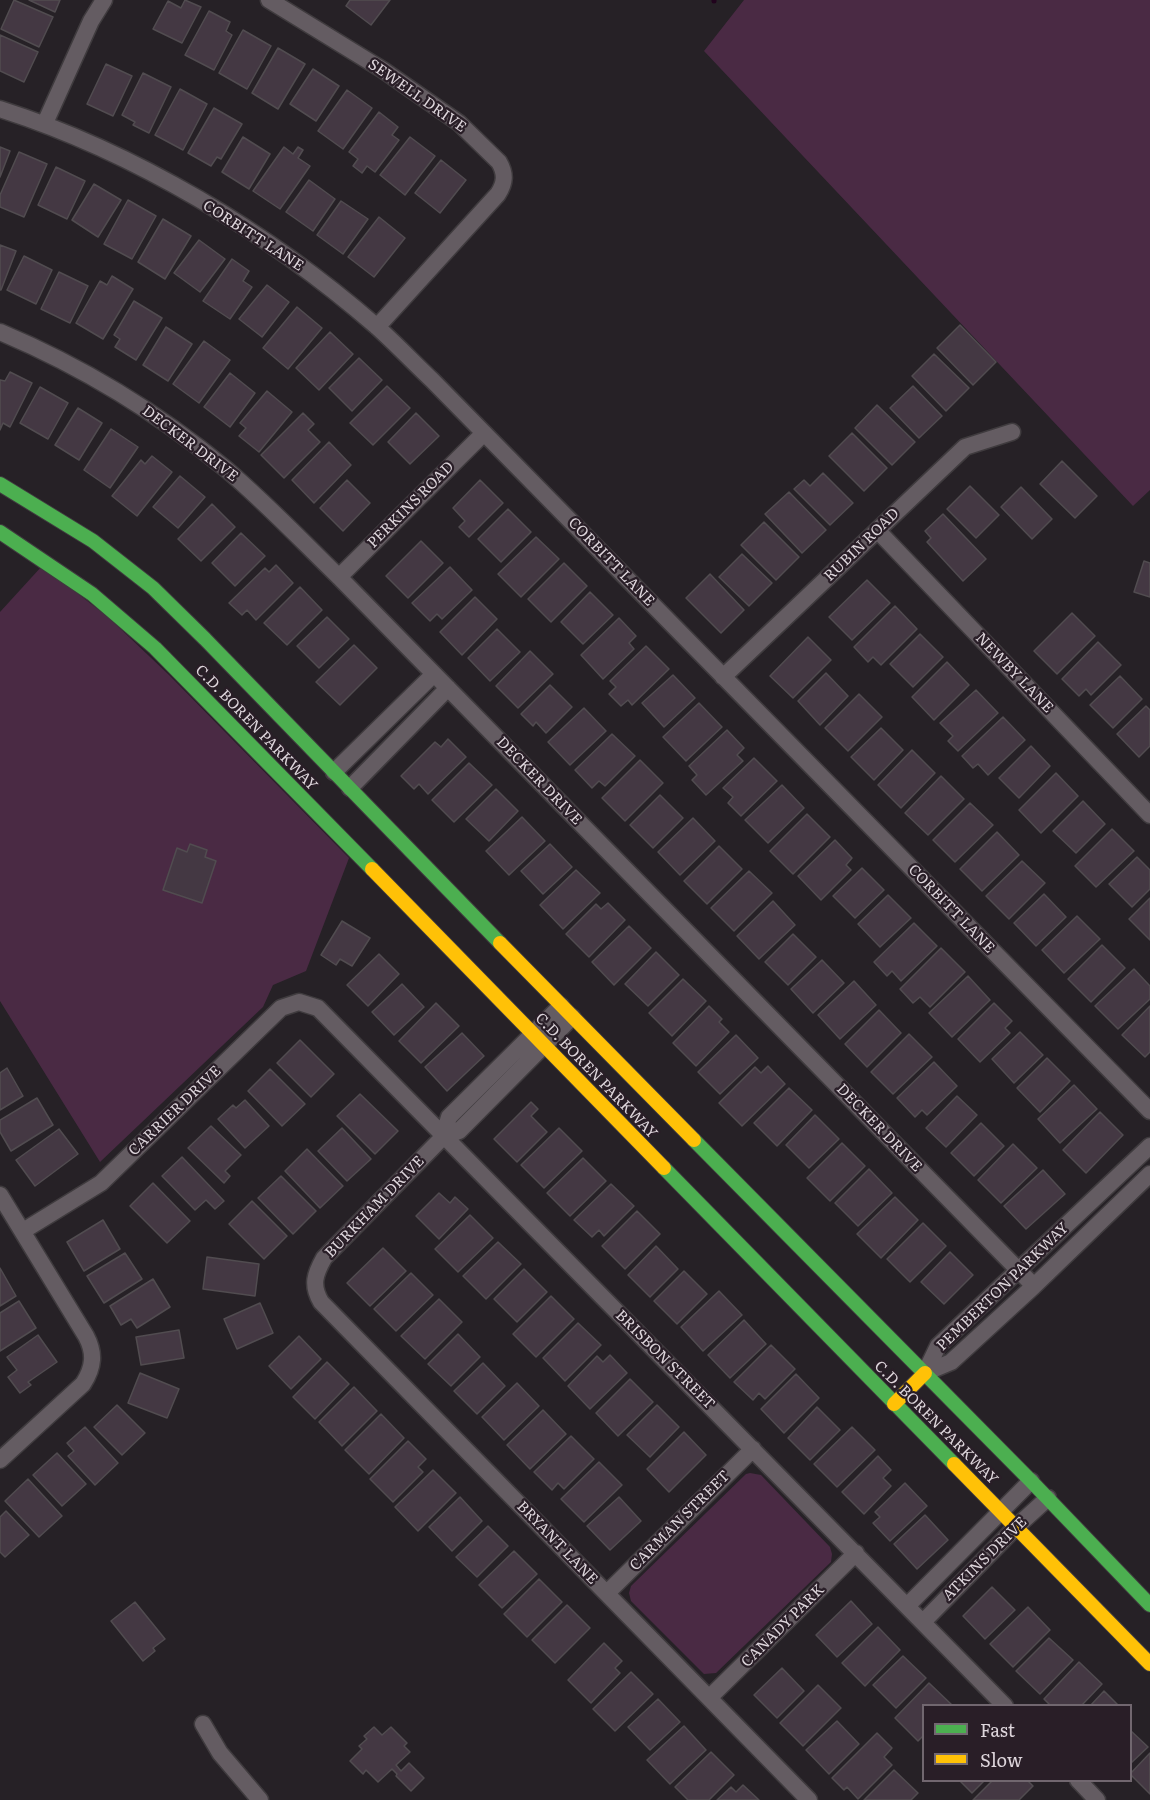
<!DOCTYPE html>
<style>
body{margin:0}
#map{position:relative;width:1150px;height:1800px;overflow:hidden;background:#262126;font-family:Literata,serif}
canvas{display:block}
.legend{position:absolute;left:922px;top:1704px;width:210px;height:78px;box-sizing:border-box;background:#291e27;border:2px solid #71676f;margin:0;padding:8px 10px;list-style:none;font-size:18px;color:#ddd5db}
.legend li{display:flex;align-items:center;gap:12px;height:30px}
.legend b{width:30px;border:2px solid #71676f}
</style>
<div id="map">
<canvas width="1150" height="1800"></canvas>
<ul class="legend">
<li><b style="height:8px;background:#4caf50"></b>Fast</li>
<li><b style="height:8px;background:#ffc107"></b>Slow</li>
</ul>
</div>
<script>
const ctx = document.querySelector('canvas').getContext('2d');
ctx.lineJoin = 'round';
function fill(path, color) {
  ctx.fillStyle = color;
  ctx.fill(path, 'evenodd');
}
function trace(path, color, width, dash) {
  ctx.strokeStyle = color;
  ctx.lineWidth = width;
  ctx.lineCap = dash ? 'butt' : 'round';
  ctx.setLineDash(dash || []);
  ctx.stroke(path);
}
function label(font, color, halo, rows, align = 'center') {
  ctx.font = font + ' Literata,serif';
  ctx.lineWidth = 4.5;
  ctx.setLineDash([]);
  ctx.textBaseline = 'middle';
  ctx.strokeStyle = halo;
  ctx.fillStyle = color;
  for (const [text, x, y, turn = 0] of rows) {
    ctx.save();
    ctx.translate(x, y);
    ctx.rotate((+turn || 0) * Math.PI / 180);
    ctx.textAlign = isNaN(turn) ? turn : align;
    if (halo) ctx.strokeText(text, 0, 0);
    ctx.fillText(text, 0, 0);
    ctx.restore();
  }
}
const green = new Path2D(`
 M744 0H1150V490L1133 506 704 51Z
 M42 566 108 617 169 675 349 858 306 971 273 985 263 1007 100 1162 0 1001V612Z
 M750 1473 761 1475 830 1547 832 1554 831 1562 716 1673 704 1674 631 1601 629 1593 631 1586 746 1474Z`);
const stream = new Path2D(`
 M714 1V0`);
const building = new Path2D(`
 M14 0 53 17 39 47 1 29Z
 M29 0H60L55 12Z
 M185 0 201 7 182 43 153 29 168 1 181 8Z
 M350 0H390L371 25 346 6Z
 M209 11 230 22 226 31 232 35 214 70 185 55Z
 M243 30 271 46 247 89 219 73Z
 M0 35 38 52 24 82 0 71Z
 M278 48 305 64 278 109 252 93Z
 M106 64 132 76 113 116 87 104Z
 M313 69 339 86 316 121 290 104Z
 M143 73 171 87 149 133 133 125 135 122 122 115Z
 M180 89 207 104 183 150 155 135Z
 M347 90 372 108 343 149 318 131Z
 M214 108 242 124 221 159 217 157 211 166 188 153Z
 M379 112 398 127 392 135 399 140 375 172 367 166 362 173 353 166 358 159 349 152Z
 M243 137 270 154 249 189 222 172Z
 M410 137 435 156 405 195 380 175Z
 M0 147 10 151 0 177Z
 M284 147 293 154 298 147 303 150 298 158 310 166 280 209 253 191Z
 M19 152 47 164 24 217 0 207V195Z
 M441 160 466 180 440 213 415 193Z
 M56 167 85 181 67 219 38 205Z
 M309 180 335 199 313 231 286 212Z
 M94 184 121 200 98 237 72 220Z
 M128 200 156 216 132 259 104 244Z
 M341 201 368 219 343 254 317 235Z
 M379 217 405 238 374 277 348 257Z
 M163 219 191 236 165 279 138 262Z
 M199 240 225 259 200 292 174 273Z
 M0 245 16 251 1 290H0Z
 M24 256 52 270 36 304 7 290Z
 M232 259 249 271 243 281 252 287 230 319 203 301Z
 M59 272 88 286 70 323 41 309Z
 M112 276 133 289 103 339 76 323 100 281 107 285Z
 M267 285 289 302 262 337 239 319Z
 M134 301 162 318 136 360 115 347 120 339 114 335Z
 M297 307 322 328 288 369 263 348Z
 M960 325 996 362 973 385 937 348Z
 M166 327 192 344 168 381 143 365Z
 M330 332 353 354 319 390 296 368Z
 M204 341 230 360 199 403 173 384Z
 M934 354 969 388 946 411 912 376Z
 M359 358 382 380 352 411 329 388Z
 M10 372 32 383 10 427 3 423 0 430V380L5 381Z
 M230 373 255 393 230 427 204 407Z
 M387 386 410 408 373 445 350 423Z
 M913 386 942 416 919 438 890 408Z
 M40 387 68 403 48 439 20 423Z
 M267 391 292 412 259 452 239 436 246 428 240 423Z
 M877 405 915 442 892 465 855 428Z
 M78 408 102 423 79 460 55 445Z
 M303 413 314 424 308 430 320 442 284 478 261 455Z
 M416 413 439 436 410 464 388 442Z
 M111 429 138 447 110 488 84 470Z
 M852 433 887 468 864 491 829 456Z
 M329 442 351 465 314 503 292 480Z
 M152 456 172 472 137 516 112 496 141 460 145 464Z
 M1062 461 1097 496 1075 518 1040 484Z
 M823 473 853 503 830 525 794 489 804 480 810 486Z
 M180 476 205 497 178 528 153 507Z
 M347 480 370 503 343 531 320 508Z
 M480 480 503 503 469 537 459 527 465 521 453 508Z
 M970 486 999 515 976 538 947 509Z
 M1021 487 1052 519 1032 539 1001 507Z
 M789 492 826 530 802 553 765 514Z
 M212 504 235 527 201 561 178 539Z
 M508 509 531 532 501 562 478 539Z
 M943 514 986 559 963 581 927 542 931 538 925 531Z
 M764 522 799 557 776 580 741 545Z
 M241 533 265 556 235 586 212 563Z
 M536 537 559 559 521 597 498 574Z
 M421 541 443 563 408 598 386 576Z
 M742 554 772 583 749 606 719 577Z
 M1144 561 1150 563V597L1134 592Z
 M564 563 587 586 551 622 528 599Z
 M276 565 293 583 256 620 247 610 242 615 229 603 265 568 269 572Z
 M450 567 472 590 442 619 437 614 430 621 412 603Z
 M710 574 744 610 721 633 686 598Z
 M867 580 890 603 852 640 829 617Z
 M300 587 322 610 287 645 264 623Z
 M590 592 613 615 583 644 561 622Z
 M475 597 497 619 462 655 440 632Z
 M895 606 917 629 881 665 873 657 868 662 854 647Z
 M1072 613 1095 636 1057 674 1034 651Z
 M327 617 349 639 319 668 297 646Z
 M619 618 636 636 629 643 634 649 603 679 581 655Z
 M497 629 520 652 490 681 468 658Z
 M920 634 943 657 913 687 890 664Z
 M808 637 831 660 793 698 770 676Z
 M1098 642 1121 665 1091 695 1086 689 1079 696 1062 679Z
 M354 645 377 668 340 705 316 682Z
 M646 646 669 669 632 705 628 700 621 706 609 694 616 687 610 681Z
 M530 651 553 674 518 708 496 686Z
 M947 662 969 685 934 720 912 697Z
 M826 673 848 696 820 725 798 701Z
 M673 675 695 698 664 727 642 703Z
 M1120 676 1142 699 1113 728 1090 705Z
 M550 685 572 707 546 733 536 722 533 726 521 714Z
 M976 690 998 713 958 751 948 741 953 736 940 723Z
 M859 694 882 717 848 751 825 728Z
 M699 703 722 727 686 761 663 737Z
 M1146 706 1150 710V746L1139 757 1117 734Z
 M584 708 606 731 570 765 548 742Z
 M1003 717 1025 740 988 775 978 764 973 768 962 756Z
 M881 728 903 750 874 780 851 757Z
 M727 730 744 748 737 755 743 761 706 795 692 780 697 775 689 766Z
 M612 734 635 756 605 786 599 781 592 788 575 770Z
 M448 739 466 757 428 794 419 784 414 789 401 776 435 742 441 747Z
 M1031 746 1050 766 1019 798 999 778Z
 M912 750 935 773 901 808 878 785Z
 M754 758 777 781 741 816 728 803 733 797 723 788Z
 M640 760 663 783 625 821 602 798Z
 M469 763 492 785 454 822 432 800Z
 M1056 773 1078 796 1041 833 1019 810Z
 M941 776 964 799 928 835 905 813Z
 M782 785 804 808 768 843 745 820Z
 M496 789 518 811 489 841 466 819Z
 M660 795 683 818 653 848 630 825Z
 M1083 801 1105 824 1076 853 1053 831Z
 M970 803 993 825 955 862 933 840Z
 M807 814 830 837 793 874 770 851Z
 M522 817 545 841 509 875 486 851Z
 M693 818 715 841 680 875 658 852Z
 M1112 829 1134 851 1096 887 1075 866Z
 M997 832 1019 855 982 891 960 869Z
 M835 840 852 858 846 865 851 870 821 900 798 876Z
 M190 844 207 850 205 857 216 861 202 903 163 890 177 848 187 852Z
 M550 844 572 867 543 894 521 871Z
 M719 846 742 869 707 904 684 881Z
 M1137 857 1150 870V889L1132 907 1109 884Z
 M1022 861 1045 883 1009 919 986 896Z
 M862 868 884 890 855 918 833 896Z
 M576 870 600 893 563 929 540 905Z
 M749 871 772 893 734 931 711 908Z
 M1044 894 1066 917 1036 946 1014 923Z
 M888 895 911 918 880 947 858 924Z
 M1150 898V940L1129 919Z
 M773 901 795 925 759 959 737 936Z
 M608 903 625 920 589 957 566 934 596 904 601 909Z
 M1077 916 1100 939 1064 973 1042 950Z
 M342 921 370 938 352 966 340 959 336 965 321 955Z
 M914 923 937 946 901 981 892 971 887 976 874 962Z
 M629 926 651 948 614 985 592 962Z
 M793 934 816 957 788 985 765 962Z
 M1102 945 1125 968 1091 1002 1068 979Z
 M941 948 965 972 930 1007 920 997 913 1003 900 989Z
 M656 952 679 975 648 1006 625 984Z
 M379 954 399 974 368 1006 347 985Z
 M822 960 844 983 813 1013 791 989Z
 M1134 969 1150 986V999L1118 1029 1095 1006Z
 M968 976 990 1000 952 1037 929 1013Z
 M683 979 706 1001 672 1036 649 1013Z
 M854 981 876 1005 840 1039 818 1015Z
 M402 984 424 1007 394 1035 372 1012Z
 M436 1003 459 1026 421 1063 399 1041Z
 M994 1003 1012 1021 1005 1028 1010 1033 980 1062 958 1039Z
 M709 1006 722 1019 719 1022 729 1032 696 1066 673 1043Z
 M1150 1006V1052L1145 1057 1122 1035Z
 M879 1010 901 1033 867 1067 845 1044Z
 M1020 1032 1043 1055 1014 1083 992 1059Z
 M462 1033 484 1056 447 1091 425 1067Z
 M909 1034 932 1057 893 1094 871 1072Z
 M736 1035 758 1058 720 1094 698 1072Z
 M300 1040 334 1074 311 1097 277 1063Z
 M1047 1058 1070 1081 1040 1112 1017 1088Z
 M934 1062 957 1086 927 1115 922 1110 915 1117 897 1098Z
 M768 1066 785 1084 742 1126 719 1103 755 1067 761 1073Z
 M7 1068 23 1096 0 1110V1073Z
 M270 1069 305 1104 282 1126 248 1091Z
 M1074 1085 1097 1109 1060 1143 1038 1119Z
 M789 1088 812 1110 777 1146 754 1123Z
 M360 1094 398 1131 375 1154 337 1116Z
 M957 1096 977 1115 946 1147 926 1128Z
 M37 1098 53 1125 11 1151 0 1132V1120Z
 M245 1100 269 1126 245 1148 218 1119 233 1105 236 1108Z
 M531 1102 538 1109 531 1116 547 1132 517 1162 494 1139Z
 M1100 1112 1123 1135 1086 1173 1063 1150Z
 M815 1115 839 1139 809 1168 786 1145Z
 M981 1123 1004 1146 974 1176 951 1153Z
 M211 1126 241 1155 225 1171 230 1176 224 1183 188 1148Z
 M342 1128 371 1159 347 1181 318 1151Z
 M559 1128 582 1151 544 1188 521 1165Z
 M59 1129 78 1154 35 1186 16 1160Z
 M842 1143 865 1166 830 1201 807 1178Z
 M1013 1144 1037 1168 1001 1203 978 1180Z
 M307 1149 343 1186 320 1208 285 1171Z
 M182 1157 224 1201 215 1209 206 1200 195 1210 162 1176Z
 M583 1158 606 1181 570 1216 547 1193Z
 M869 1169 892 1193 858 1226 835 1203Z
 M1043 1170 1065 1194 1026 1229 1004 1206Z
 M281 1176 316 1211 293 1234 258 1198Z
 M153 1183 190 1221 167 1243 130 1206Z
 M611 1184 634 1206 604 1236 599 1230 592 1237 574 1220Z
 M439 1193 450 1203 455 1197 468 1209 439 1239 416 1216Z
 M895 1197 918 1220 881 1258 857 1234Z
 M252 1201 287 1236 264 1259 229 1224Z
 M637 1211 660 1234 625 1269 602 1246Z
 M470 1215 493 1238 458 1272 435 1249Z
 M103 1220 120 1249 84 1271 67 1242Z
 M923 1223 946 1246 910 1282 887 1259Z
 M498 1242 521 1264 486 1299 463 1276Z
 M656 1246 678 1269 650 1297 628 1275Z
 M383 1248 406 1271 370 1306 347 1283Z
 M950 1252 973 1275 944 1304 921 1282Z
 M125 1253 142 1279 104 1303 87 1276Z
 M207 1257 259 1264 255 1296 203 1289Z
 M0 1268 16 1296 0 1306Z
 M524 1269 547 1292 517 1322 494 1299Z
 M684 1271 707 1294 677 1324 654 1301Z
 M411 1273 433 1295 396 1331 374 1309Z
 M153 1279 170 1307 137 1328 131 1319 121 1325 110 1306Z
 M719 1291 742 1315 703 1351 681 1327Z
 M551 1296 574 1319 536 1357 513 1334Z
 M439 1299 462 1322 425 1359 401 1336Z
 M19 1301 36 1328 0 1351V1313Z
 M260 1303 273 1333 237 1349 224 1319Z
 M744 1320 766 1344 730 1378 708 1355Z
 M578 1323 601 1345 565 1381 543 1358Z
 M179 1330 184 1358 141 1365 136 1337Z
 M458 1334 480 1357 451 1386 428 1364Z
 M38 1335 57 1362 28 1382 31 1385 20 1393 8 1377 17 1370 7 1357Z
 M299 1336 321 1359 291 1389 269 1366Z
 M771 1345 795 1369 765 1399 759 1393 753 1400 734 1382Z
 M610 1355 627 1373 590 1409 568 1386 597 1356 603 1362Z
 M327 1362 349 1384 315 1419 293 1397Z
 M483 1363 505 1386 477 1414 454 1391Z
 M140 1373 179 1389 167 1418 128 1403Z
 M796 1374 819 1398 784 1433 761 1409Z
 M630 1379 653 1402 618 1436 596 1413Z
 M517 1383 539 1406 504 1440 482 1417Z
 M354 1387 377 1411 342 1446 319 1422Z
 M117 1405 145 1433 122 1455 94 1427Z
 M657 1405 679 1427 650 1457 627 1435Z
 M817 1407 840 1430 810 1460 788 1438Z
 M543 1410 566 1434 530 1469 507 1445Z
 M381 1414 404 1438 369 1474 345 1450Z
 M85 1427 118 1463 95 1485 68 1456 74 1451 67 1443Z
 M852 1427 875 1450 837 1487 814 1464Z
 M684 1432 706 1455 669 1492 647 1469Z
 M571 1436 594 1459 564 1489 558 1483 552 1490 534 1472Z
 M408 1441 426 1459 418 1467 423 1472 393 1502 370 1479Z
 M57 1453 86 1484 62 1506 33 1475Z
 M878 1456 891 1470 883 1478 891 1486 864 1514 842 1492Z
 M599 1462 622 1485 584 1522 561 1499Z
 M433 1470 456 1493 418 1531 395 1507Z
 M28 1479 62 1516 39 1537 5 1501Z
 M905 1483 927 1506 890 1541 873 1523 880 1517 875 1512Z
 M460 1497 482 1521 452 1551 429 1527Z
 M619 1497 641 1521 610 1550 587 1526Z
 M6 1511 29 1535 5 1557 0 1552V1517Z
 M925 1515 948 1540 917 1569 894 1544Z
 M488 1526 508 1546 477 1577 456 1557Z
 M514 1551 537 1574 502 1608 479 1585Z
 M539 1579 562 1602 527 1637 504 1614Z
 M992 1587 1015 1610 985 1639 963 1616Z
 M851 1601 872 1624 837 1657 816 1635Z
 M135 1602 165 1639 153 1648 155 1651 143 1661 111 1621Z
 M567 1605 590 1628 555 1663 532 1640Z
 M1028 1607 1050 1630 1013 1667 990 1644Z
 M878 1627 900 1650 865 1686 842 1663Z
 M1049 1638 1073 1660 1040 1694 1016 1671Z
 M604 1643 622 1661 615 1668 620 1673 591 1703 568 1680Z
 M903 1656 926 1678 896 1708 873 1685Z
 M1079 1662 1102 1684 1081 1706H1051L1044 1699Z
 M782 1668 804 1691 777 1718 754 1695Z
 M631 1672 653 1694 615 1731 593 1709Z
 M929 1683 952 1705 924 1706V1735L918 1741 895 1718Z
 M818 1685 841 1708 803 1746 780 1723Z
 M1104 1691 1119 1706H1090Z
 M658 1699 680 1722 650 1750 628 1727Z
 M837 1721 859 1744 829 1774 806 1750Z
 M684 1726 706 1750 670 1784 647 1760Z
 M374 1727 382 1735 391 1727 407 1743 404 1746 410 1752 396 1765 401 1771 409 1763 424 1778 411 1791 396 1776 397 1774 392 1769 378 1782 366 1770 363 1774 350 1761 362 1749 359 1746 367 1739 364 1736Z
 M1130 1730 1148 1747 1130 1764Z
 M877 1733 892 1748 884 1757 892 1765 858 1799 847 1787 844 1790 832 1778Z
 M711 1752 734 1775 709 1800H688L675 1787Z
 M1150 1753V1794L1130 1774Z
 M894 1770 918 1793 911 1800H864Z
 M959 1780H985L972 1793Z
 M993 1780H1027L1033 1786 1019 1800H973Z
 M743 1785 759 1800H717L731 1787 736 1792Z`);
const street = new Path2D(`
 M269 0 383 70 459 123 499 162C506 174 505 183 498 194L377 327
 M0 109C135 152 269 233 376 326 395 343 413 362 432 380L1150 1111
 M45 123 91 21 104 0
 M0 332C81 366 158 413 226 469 266 503 302 541 339 577L1034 1286
 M878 531 1150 815
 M339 577 484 433
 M723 677 965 447 1012 432
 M334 772 434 674
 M350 788 448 688
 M572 1017 459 1131 443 1137 324 1258C315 1274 311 1285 321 1302L809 1800
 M443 1137 449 1117 561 1006
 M0 1195 86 1336C95 1353 94 1367 83 1384L0 1460
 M23 1231 101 1183 281 1008 299 1002 318 1008 1005 1706
 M925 1373 938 1346 1150 1146
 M925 1373 951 1362 1034 1286 1150 1174
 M607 1593 753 1449
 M908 1605 1031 1481
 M924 1621 1015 1528 1048 1498
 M709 1698 856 1553
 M203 1724 220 1753 260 1800
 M1078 1780 1097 1800`);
const fast = new Path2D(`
 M0 484 93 541 153 588 205 639 500 943
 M0 532 92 594 155 648 372 869
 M694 1140 1031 1481 1150 1605
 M664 1168 954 1464`);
const slow = new Path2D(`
 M372 869 664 1168
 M500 943 694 1140
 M894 1404 925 1373
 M954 1464 1150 1664`);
const streetNames = [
 ["SEWELL DRIVE",417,96,35],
 ["CORBITT LANE",253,236,33],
 ["DECKER DRIVE",190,444,37],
 ["PERKINS ROAD",411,505,-45],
 ["RUBIN ROAD",862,545,-44],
 ["CORBITT LANE",611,562,46],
 ["NEWBY LANE",1014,673,46],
 ["C.D. BOREN PARKWAY",256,728,46],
 ["DECKER DRIVE",539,781,46],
 ["CORBITT LANE",951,909,46],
 ["C.D. BOREN PARKWAY",596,1076,46],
 ["CARRIER DRIVE",175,1111,-44],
 ["DECKER DRIVE",879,1128,46],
 ["BURKHAM DRIVE",375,1207,-46],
 ["PEMBERTON PARKWAY",1003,1287,-44],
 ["BRISBON STREET",665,1360,45],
 ["C.D. BOREN PARKWAY",936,1423,45],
 ["CARMAN STREET",680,1521,-45],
 ["BRYANT LANE",557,1543,46],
 ["ATKINS DRIVE",985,1559,-45],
 ["CANADY PARK",783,1626,-45]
];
fill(green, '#4a2a44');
trace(stream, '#21031d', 5);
fill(building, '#443843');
trace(building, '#514c50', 1.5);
trace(street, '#3f3b3e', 19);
trace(fast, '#3f3b3e', 16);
trace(slow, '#3f3b3e', 16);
trace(street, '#645c62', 16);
trace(fast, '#4caf50', 14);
trace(slow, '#ffc107', 14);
label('15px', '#ddd5db', '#291e27', streetNames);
</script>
